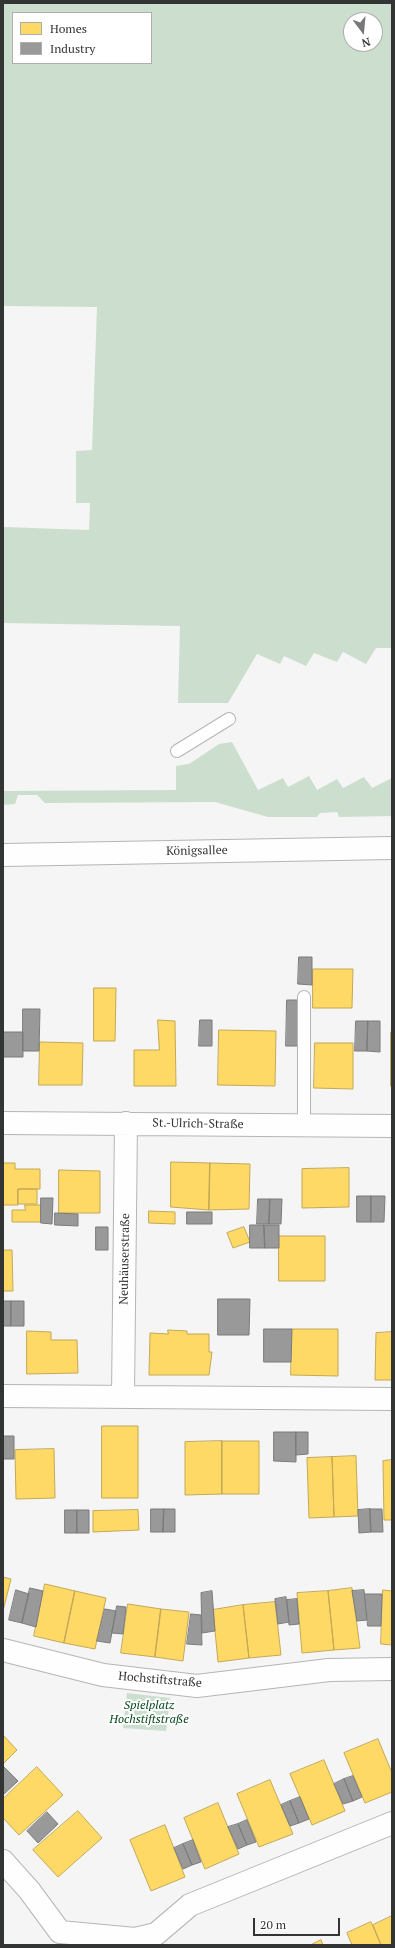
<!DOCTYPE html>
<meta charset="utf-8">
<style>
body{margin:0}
#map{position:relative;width:395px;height:1948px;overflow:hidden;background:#f5f5f5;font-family:"PT Serif",serif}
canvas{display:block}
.frame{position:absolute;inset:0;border:4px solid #333434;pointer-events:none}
.legend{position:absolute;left:12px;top:12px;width:140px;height:52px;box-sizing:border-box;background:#fff;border:1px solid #adaeae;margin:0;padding:5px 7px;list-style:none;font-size:12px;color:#333434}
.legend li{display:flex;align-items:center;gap:8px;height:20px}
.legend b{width:20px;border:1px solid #adaeae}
.north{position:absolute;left:343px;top:12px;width:40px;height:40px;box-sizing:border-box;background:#fff;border:1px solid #adaeae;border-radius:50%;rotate:164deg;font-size:11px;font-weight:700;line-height:16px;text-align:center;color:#333434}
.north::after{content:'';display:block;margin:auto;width:14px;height:18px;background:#777878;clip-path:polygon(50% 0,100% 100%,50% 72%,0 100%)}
.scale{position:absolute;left:253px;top:1918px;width:87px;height:18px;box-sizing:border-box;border:2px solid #333434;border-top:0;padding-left:5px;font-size:12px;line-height:14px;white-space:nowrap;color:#333434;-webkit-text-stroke:3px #fff;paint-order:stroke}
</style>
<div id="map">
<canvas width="395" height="1948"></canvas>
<div class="frame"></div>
<ul class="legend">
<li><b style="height:11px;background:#ffd966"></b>Homes</li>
<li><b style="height:11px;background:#999"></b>Industry</li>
</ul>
<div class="north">N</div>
<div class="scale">20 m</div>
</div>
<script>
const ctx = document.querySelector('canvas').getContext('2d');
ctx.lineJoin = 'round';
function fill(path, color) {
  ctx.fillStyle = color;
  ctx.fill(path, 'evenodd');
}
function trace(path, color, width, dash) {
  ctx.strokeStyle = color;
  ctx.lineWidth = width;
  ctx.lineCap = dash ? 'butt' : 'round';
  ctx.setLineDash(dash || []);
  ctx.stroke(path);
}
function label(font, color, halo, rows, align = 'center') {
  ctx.font = font + ' "PT Serif",serif';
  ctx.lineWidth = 4;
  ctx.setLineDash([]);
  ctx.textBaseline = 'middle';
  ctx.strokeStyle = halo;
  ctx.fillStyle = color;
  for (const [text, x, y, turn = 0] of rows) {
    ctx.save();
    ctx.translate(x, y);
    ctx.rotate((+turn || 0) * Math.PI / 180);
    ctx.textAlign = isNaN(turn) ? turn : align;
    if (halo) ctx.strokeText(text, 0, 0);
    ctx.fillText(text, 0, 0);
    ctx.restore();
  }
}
const green = new Path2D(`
 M3 3H392V648H376L366 664 343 652 337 662 314 653 306 666 284 656 280 664 257 654 228 703H178L180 626 3 623V527L89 530 90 503H76V451L92 450 97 307 3 306ZM13 13H151V63H13ZM351 20H375V44H351Z
 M232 742 258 790 283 778 288 787 309 776 317 790 337 779 343 788 364 777 372 788 392 778V816L339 817 337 812 320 813 317 817H268L215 802 45 803 37 795H18L15 804 3 805V791L176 790V766L189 764 219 744Z
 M127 1693 170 1698 166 1731 123 1728Z`);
const homes = new Path2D(`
 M313 969H353L352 1008H313Z
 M94 988H116L115 1041H94Z
 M158 1020 175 1021 176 1086H134V1050H159Z
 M219 1030 276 1031 275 1086 218 1085Z
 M391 1032H392V1086H391Z
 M40 1042 83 1043 82 1085H39Z
 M315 1043H353V1089L314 1088Z
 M171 1162 210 1163 209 1210 171 1207Z
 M3 1163H15V1169H40V1189H18V1205H3Z
 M210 1163 250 1164 249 1209 209 1210Z
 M349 1168V1207L302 1208V1169Z
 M59 1170 100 1171V1213H59Z
 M18 1189H37V1204H18Z
 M25 1205H41V1222H12V1210H25Z
 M149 1211 175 1212V1224L149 1223Z
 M244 1227 250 1242 233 1248 227 1233Z
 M279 1236H325V1281H279Z
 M3 1250H12L13 1291H3Z
 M292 1329H338V1376L291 1375Z
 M168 1330 187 1331V1334H209V1352H212L209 1375H149L150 1333 168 1334Z
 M27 1331 51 1332V1340H77L78 1373 27 1374Z
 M392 1332V1380H375L376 1333Z
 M102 1426H138V1498H102Z
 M222 1441H259V1494H222Z
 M222 1441V1494L185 1495V1442Z
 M54 1449 55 1498 16 1499 15 1450Z
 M356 1456 358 1516 334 1517 332 1457Z
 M332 1457 334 1517 309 1518 307 1458Z
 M392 1460V1520H384L383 1461Z
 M138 1510 139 1530 93 1532V1511Z
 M3 1577 11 1579 3 1611Z
 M45 1584 75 1591 64 1643 34 1636Z
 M352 1588 360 1648 334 1650 328 1591Z
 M383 1590 392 1591V1645L381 1644Z
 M75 1591 106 1598 95 1649 64 1643Z
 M328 1591 334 1650 302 1653 297 1593Z
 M275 1602 281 1655 249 1658 243 1605Z
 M128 1604 161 1609 155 1657 121 1653Z
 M243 1605 249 1658 218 1662 213 1610Z
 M161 1609 189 1612 183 1661 155 1657Z
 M3 1735 17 1750 3 1764Z
 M378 1739 392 1773V1792L365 1803 344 1753Z
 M324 1760 345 1811 312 1825 290 1774Z
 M37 1767 63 1795 19 1835 3 1818V1799Z
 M270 1780 293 1834 259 1847 237 1794Z
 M218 1803 239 1854 205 1869 184 1818Z
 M78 1811 102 1838 58 1877 33 1850Z
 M165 1825 185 1877 151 1891 130 1840Z
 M392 1916V1945H381L373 1925Z
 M371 1922 381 1945H352L347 1933Z
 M321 1940 323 1945H311Z`);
const industry = new Path2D(`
 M299 957H312V985L298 984Z
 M287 1000H299V1046H286Z
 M23 1009H40L39 1051H23Z
 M200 1020H212V1046H199Z
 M356 1021H368L367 1051H355Z
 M368 1021H380V1052L367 1051Z
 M3 1032H23V1057H3Z
 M357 1196H371V1222H357Z
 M371 1196H385L384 1222H371Z
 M41 1198H53L52 1224 41 1223Z
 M258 1199H270L269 1224H257Z
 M270 1199H282L281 1224H269Z
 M187 1212H212V1224H187Z
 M55 1213 78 1214V1226L55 1225Z
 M250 1225H264L265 1248H250Z
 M264 1225H279V1248H265Z
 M96 1227H108V1250H96Z
 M218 1299H250L249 1335H218Z
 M3 1301H11V1326H3Z
 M11 1301H24V1326H11Z
 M264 1329H292L291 1362H264Z
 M274 1432H296V1462L274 1461Z
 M296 1432H308V1454L296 1455Z
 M3 1436H14V1459H3Z
 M151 1509H164L163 1532H151Z
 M164 1509H175V1532H163Z
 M370 1509H382L383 1532H371Z
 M370 1509 371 1532 359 1533 358 1510Z
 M65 1510H77V1533H65Z
 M77 1510H89V1533H77Z
 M30 1588 43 1591 36 1627 22 1623Z
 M16 1590 29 1594 22 1623 9 1620Z
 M364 1590 367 1620 357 1621 352 1591Z
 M212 1591 215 1631 202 1633 201 1593Z
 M365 1594H382L381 1626H368Z
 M286 1597 289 1622 278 1624 275 1599Z
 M297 1599 299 1624 289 1625 287 1600Z
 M117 1606 126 1607 123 1634 112 1633Z
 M105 1609 116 1611 110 1643 97 1641Z
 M191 1614 201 1615 202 1645 187 1644Z
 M3 1766 18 1781 3 1795Z
 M353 1776 362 1797 353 1801 344 1779Z
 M344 1779 353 1801 343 1804 334 1784Z
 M300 1797 309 1819 299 1823 290 1801Z
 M290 1801 299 1823 290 1826 281 1805Z
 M47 1812 58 1824 38 1843 27 1831Z
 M247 1820 256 1842 247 1845 238 1824Z
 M238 1824 247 1845 238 1849 228 1827Z
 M193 1840 201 1862 192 1865 183 1844Z
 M183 1844 192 1865 183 1869 174 1848Z`);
const lane = new Path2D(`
 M177 751 229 719
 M304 1125V997`);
const street = new Path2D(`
 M3 1123 392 1126
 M3 1396 392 1399
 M123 1396 126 1123
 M3 1650 103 1675 197 1686 329 1670 392 1669
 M3 1861 29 1890 60 1932 135 1939 156 1934 190 1905 392 1823`);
const secondary = new Path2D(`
 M3 855 392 848`);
const streetNames = [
 ["Königsallee",197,851,-1],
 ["St.-Ulrich-Straße",198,1124,1],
 ["Neuhäuserstraße",125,1259,-89],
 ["Hochstiftstraße",160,1680,5]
];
const parkNames = [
 ["Spielplatz",149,1706],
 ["Hochstiftstraße",149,1720]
];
fill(green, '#ccdece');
fill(homes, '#ffd966');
trace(homes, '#c2a857', 1);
fill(industry, '#999');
trace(industry, '#7a7b7b', 1);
trace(lane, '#b5b5b6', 14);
trace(street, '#b5b5b6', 24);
trace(secondary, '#b5b5b6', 24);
trace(lane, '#fefefe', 12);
trace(street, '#fefefe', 22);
trace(secondary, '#fefefe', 22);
label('12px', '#333434', '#fff', streetNames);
label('italic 12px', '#06481b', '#fff', parkNames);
</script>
